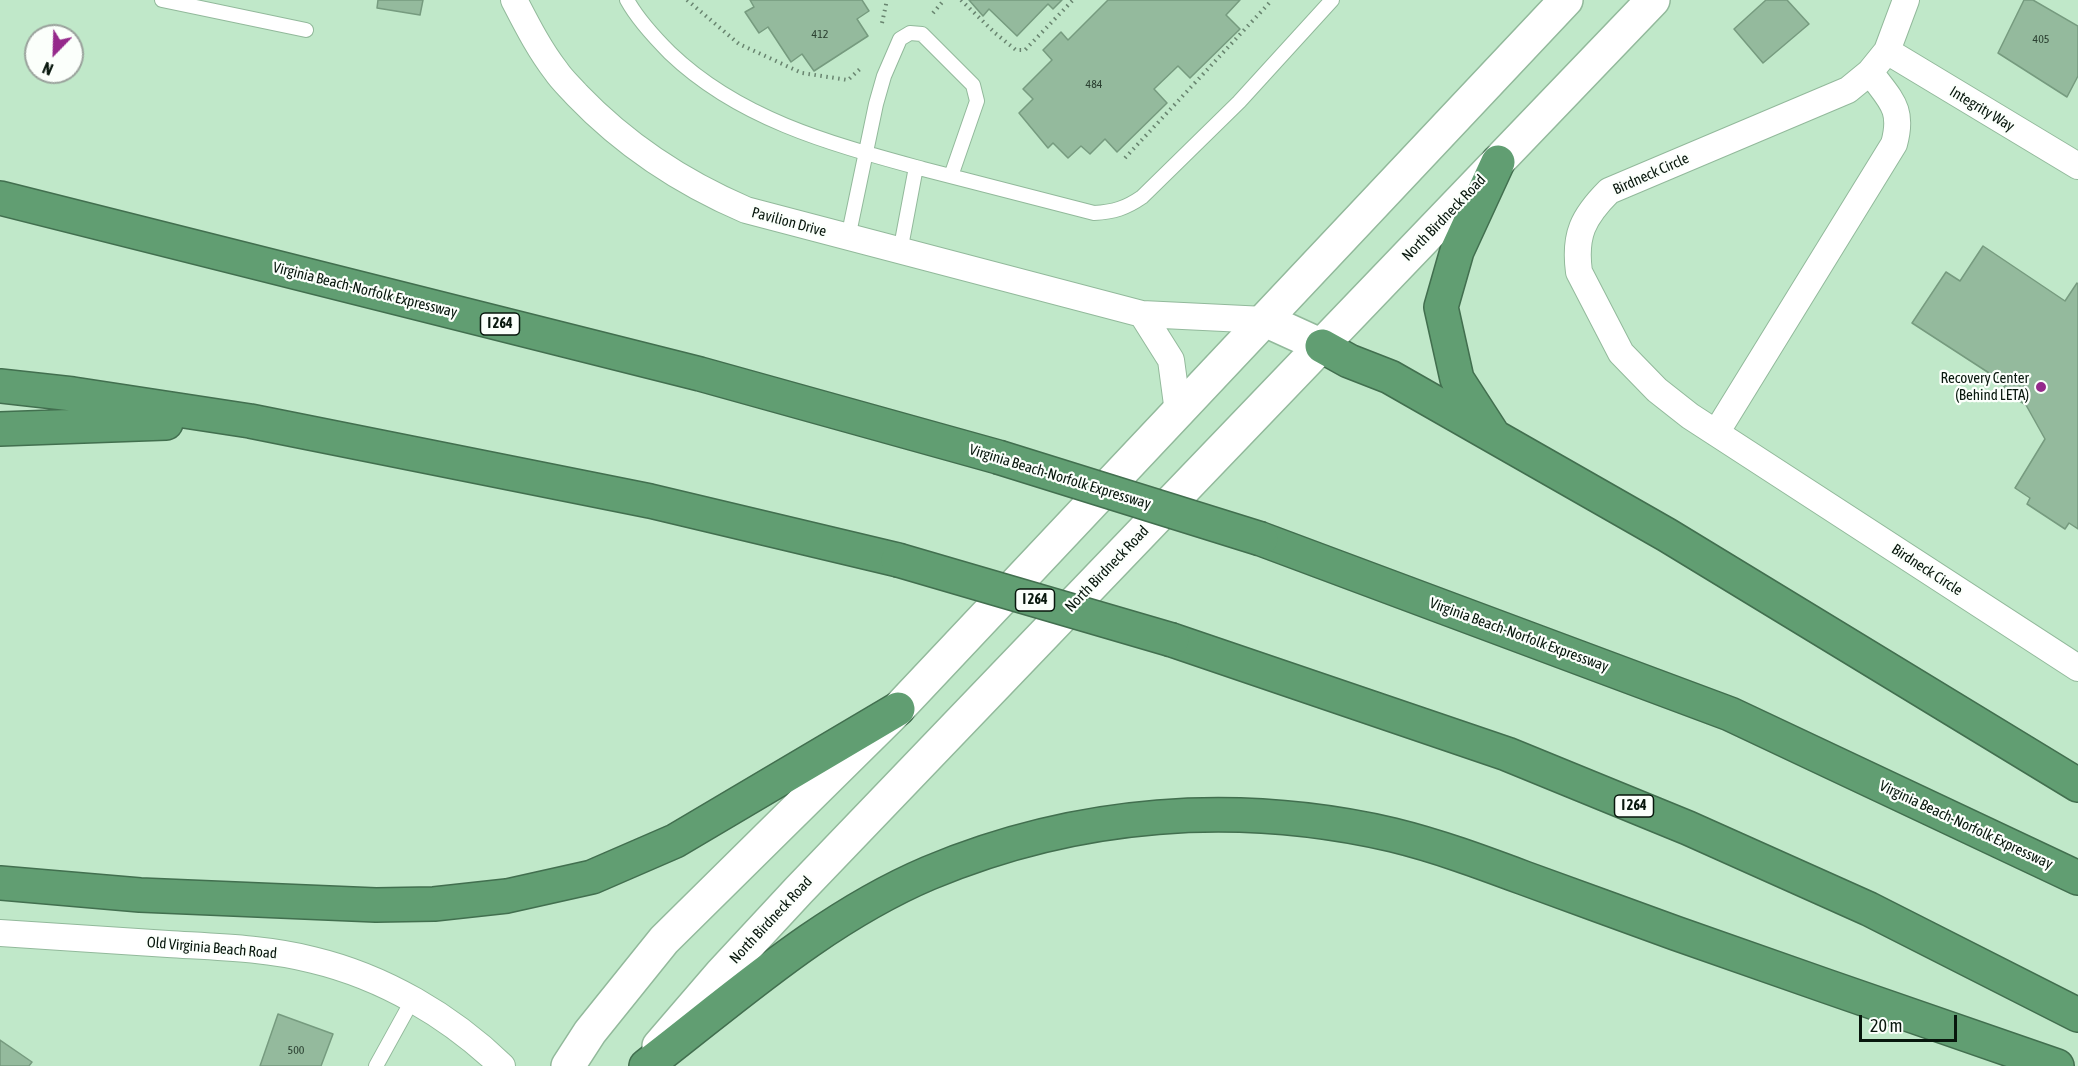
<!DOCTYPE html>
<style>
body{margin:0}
#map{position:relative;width:2078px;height:1066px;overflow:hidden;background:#c0e8c9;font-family:"Asap Condensed",sans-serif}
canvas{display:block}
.north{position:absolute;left:24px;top:24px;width:60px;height:60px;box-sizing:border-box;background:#fbfffb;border:2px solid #9aa29c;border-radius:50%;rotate:203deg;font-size:16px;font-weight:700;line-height:24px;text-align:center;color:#08170d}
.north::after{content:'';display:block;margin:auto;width:21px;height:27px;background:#95298b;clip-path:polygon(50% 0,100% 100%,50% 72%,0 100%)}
.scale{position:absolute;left:1859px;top:1015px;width:98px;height:27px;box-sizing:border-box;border:3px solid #08170d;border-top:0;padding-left:8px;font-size:18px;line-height:21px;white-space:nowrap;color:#08170d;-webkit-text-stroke:4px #fbfffb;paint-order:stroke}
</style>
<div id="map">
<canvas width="2078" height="1066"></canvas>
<div class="north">N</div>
<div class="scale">20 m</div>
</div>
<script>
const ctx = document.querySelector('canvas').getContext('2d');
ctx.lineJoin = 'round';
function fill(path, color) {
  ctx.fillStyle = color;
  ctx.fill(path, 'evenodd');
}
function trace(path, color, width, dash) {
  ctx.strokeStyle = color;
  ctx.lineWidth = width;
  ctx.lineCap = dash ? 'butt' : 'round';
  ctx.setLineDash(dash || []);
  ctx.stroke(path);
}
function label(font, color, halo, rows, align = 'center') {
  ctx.font = font + ' "Asap Condensed",sans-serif';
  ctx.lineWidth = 4.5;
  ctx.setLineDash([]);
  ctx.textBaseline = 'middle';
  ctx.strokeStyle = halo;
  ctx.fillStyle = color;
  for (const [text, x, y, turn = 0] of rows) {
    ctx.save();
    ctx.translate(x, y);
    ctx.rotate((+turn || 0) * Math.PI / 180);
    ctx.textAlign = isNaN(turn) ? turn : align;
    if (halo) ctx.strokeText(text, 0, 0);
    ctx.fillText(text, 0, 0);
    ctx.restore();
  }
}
const building = new Path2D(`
 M378 0H423L420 15 377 8Z
 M750 0H862L869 11 857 19 868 36 814 71 802 54 791 62 768 27 759 33 745 12 754 7Z
 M969 0H1062L1053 9 1048 4 1017 36 989 9 983 16Z
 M1108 0H1240L1226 15 1240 29 1190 78 1178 66 1154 89 1167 103 1117 152 1105 139 1090 154 1081 146 1068 158 1053 143 1048 148 1019 113 1033 99 1023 89 1052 60 1043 50 1061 32 1068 40Z
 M1766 0H1787L1809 24 1763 63 1734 29Z
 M2024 0H2033L2078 26V76L2067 97 1998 53Z
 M1983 246 2065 301 2077 283 2078 284V529L2069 523 2065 529 2027 504 2030 498 2015 488 2045 439 2026 405 2002 390 2006 384 1912 323 1946 272 1960 281Z
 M278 1014 333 1034 321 1066H260Z
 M0 1040 32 1062 29 1066H0Z`);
const path = new Path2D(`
 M687 0 739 44 802 73 848 80 860 69
 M961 0 995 33 1016 50H1025L1073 0
 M933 13 944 0
 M882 23 887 0
 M1125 158 1272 0`);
const lane = new Path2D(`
 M162 0 306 30
 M627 0C638 20 654 37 670 53 740 120 832 144 923 169 980 184 1037 198 1094 213 1114 212 1126 208 1142 197L1239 102 1332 0
 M848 238 876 104 884 76 900 39 910 33 922 34 973 85 977 101 951 176
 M900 252 916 167
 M376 1066 413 999`);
const street = new Path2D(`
 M514 0C527 25 539 49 556 71 562 80 570 87 577 95 625 145 683 183 746 210L1142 314 1265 320
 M1906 0 1887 51 1870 72 1848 90 1609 191C1583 217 1574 235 1579 272L1621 353 1657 390 1690 416 2078 668
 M1887 51 2078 166
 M1142 314 1171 360 1178 412
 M1716 433 1894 144C1904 108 1890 100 1870 72
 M0 933C56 937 112 940 168 944 217 947 266 948 313 960 384 977 450 1016 502 1066`);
const secondary = new Path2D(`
 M1265 320 1322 346
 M659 1046 721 974 799 890 1653 0
 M568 1066 590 1032 664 940 898 709 1566 0`);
const highway = new Path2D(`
 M0 198 700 374 998 457
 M1322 346 1349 361 1390 377 1667 535 2078 785
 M0 386 73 394 250 421 650 501 898 560
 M0 429 166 423
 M1492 433 1457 379 1441 307 1457 251 1498 162
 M1261 539 1730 714 2078 878
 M1172 640 1507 754 1688 828 1869 909 2078 1015
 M0 883 140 895 376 905 434 904 507 896 592 877 675 841 898 709
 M646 1066C736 997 823 918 929 873 1077 811 1237 799 1393 835 1438 846 1481 862 1524 878 1574 896 1625 915 1675 933 1802 978 1930 1022 2057 1066`);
const highwayBridge = new Path2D(`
 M998 457 1261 539
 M898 560 1172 640`);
const markers = [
 [2041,387,6,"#95298b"]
];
const numberNames = [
 ["412",820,34],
 ["405",2041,39],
 ["484",1094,84],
 ["500",296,1050]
];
const shields = [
 [500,324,39],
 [1035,600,39],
 [1634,806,39]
];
const shieldNames = [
 ["I 264",500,324],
 ["I 264",1035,600],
 ["I 264",1634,806]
];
const streetNames = [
 ["Integrity Way",1982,109,31],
 ["Birdneck Circle",1651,174,-24],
 ["North Birdneck Road",1444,218,-46],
 ["Pavilion Drive",789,222,15],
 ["Virginia Beach-Norfolk Expressway",365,290,14],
 ["Virginia Beach-Norfolk Expressway",1060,477,17],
 ["North Birdneck Road",1107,569,-46],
 ["Birdneck Circle",1927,570,33],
 ["Virginia Beach-Norfolk Expressway",1519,635,20],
 ["Virginia Beach-Norfolk Expressway",1966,825,25],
 ["North Birdneck Road",771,920,-47],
 ["Old Virginia Beach Road",212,948,5]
];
const poiNames = [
 ["Recovery Center",2029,378],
 ["(Behind LETA)",2029,395]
];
fill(building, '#94ba9d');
trace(building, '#769b7f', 1.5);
trace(lane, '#92b99b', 16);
trace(street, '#92b99b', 28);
trace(secondary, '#92b99b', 36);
trace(highway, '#426f4f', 36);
trace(path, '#68846f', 4, [1.5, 4.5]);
trace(lane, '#fff', 14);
trace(street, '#fff', 26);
trace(secondary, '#fff', 33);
trace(highway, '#619e72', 33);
trace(highwayBridge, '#426f4f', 36, []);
trace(highwayBridge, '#619e72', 33);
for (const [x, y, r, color] of markers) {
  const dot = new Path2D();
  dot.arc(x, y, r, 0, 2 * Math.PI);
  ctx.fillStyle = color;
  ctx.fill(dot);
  trace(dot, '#fbfffb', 2);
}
label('12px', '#2b4031', null, numberNames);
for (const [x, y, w] of shields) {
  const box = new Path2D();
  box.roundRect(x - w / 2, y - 11, w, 22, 4.5);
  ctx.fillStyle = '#fbfffb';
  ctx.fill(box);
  trace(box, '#08170d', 1.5);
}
label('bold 14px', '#08170d', null, shieldNames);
label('15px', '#08170d', '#fbfffb', streetNames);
label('15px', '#08170d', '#fbfffb', poiNames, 'right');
</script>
